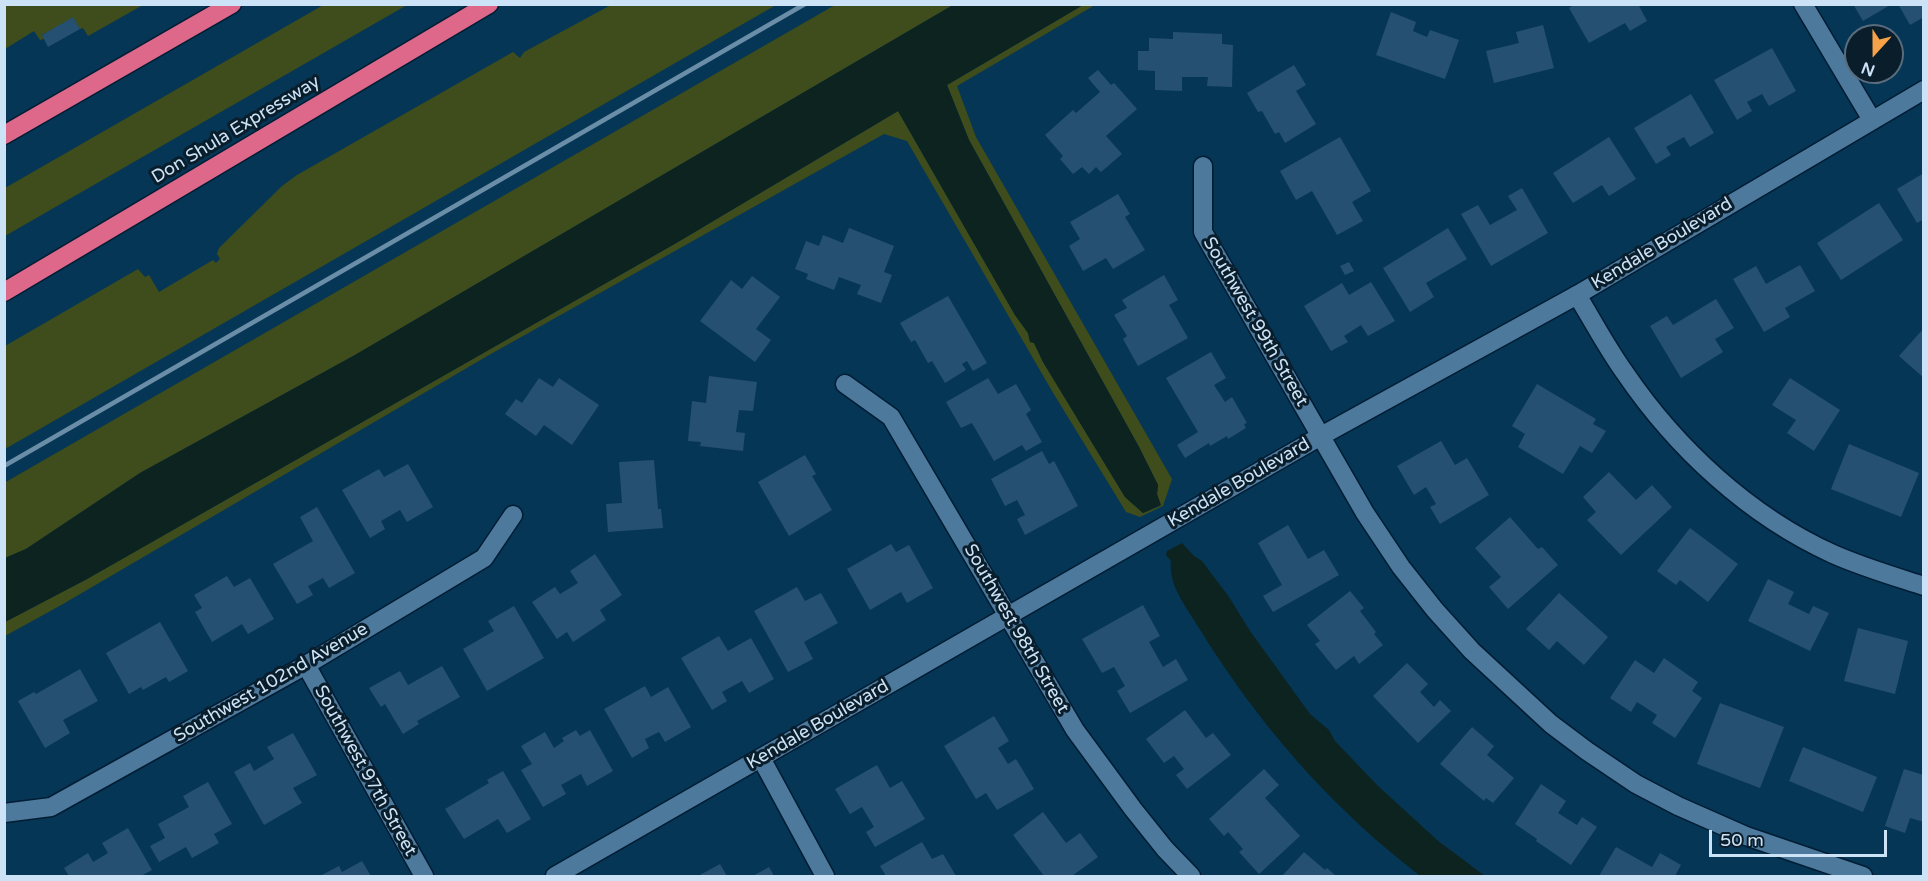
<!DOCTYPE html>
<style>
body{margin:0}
#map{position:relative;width:1928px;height:881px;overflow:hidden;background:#063655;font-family:"Varela Round",sans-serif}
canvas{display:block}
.frame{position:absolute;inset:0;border:6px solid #cce3f7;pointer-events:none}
.north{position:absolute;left:1844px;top:24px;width:60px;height:60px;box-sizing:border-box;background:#0a1d2b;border:2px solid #586c7d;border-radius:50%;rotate:201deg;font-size:16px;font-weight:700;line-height:24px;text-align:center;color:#cce3f7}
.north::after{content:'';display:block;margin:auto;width:21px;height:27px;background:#f7a148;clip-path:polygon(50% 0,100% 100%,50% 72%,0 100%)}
.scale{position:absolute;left:1709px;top:830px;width:178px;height:27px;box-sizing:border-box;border:3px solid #cce3f7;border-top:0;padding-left:8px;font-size:18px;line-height:21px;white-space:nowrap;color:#cce3f7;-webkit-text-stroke:4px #0a1d2b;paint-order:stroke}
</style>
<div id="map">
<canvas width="1928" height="881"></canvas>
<div class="frame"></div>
<div class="north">N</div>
<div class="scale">50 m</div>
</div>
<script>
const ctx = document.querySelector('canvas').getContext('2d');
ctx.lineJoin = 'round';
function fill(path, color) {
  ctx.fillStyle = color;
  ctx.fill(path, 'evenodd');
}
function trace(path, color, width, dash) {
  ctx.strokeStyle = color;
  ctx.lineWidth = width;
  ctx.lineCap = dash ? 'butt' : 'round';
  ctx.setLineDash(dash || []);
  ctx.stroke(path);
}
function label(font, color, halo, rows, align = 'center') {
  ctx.font = font + ' "Varela Round",sans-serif';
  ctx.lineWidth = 6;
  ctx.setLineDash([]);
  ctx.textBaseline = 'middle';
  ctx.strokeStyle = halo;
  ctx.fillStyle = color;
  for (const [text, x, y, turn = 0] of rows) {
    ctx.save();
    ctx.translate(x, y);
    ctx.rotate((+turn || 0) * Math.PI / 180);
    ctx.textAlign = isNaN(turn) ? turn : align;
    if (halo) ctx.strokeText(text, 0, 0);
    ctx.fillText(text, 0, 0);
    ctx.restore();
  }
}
const green = new Path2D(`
 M325 4 407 5 5 236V188Z
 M4 5H143L88 36 83 28 80 29 73 18 42 35 44 39 40 40 34 31 5 49Z
 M611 5H776L5 449V346L138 269 145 277 149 275 159 292 213 260 216 263 220 259 217 254 219 248 282 186 297 175 513 52 520 58 524 52Z
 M835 5H953L355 355 140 473 26 549 5 558 4 483Z
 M1083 5H1095L957 86 976 137 1172 479 1163 506 1140 517 1126 512 1052 391 907 141 884 134 489 355 63 604 5 636V622L87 579 678 242 898 111 1015 315 1028 333 1030 341 1034 343 1043 362 1125 497 1143 513 1160 506 1157 494 1158 485 1139 447 969 140 947 85Z`);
const water = new Path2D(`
 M953 5H1083L947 85 969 140 1139 447 1158 485 1157 494 1161 505 1143 513 1125 497 1043 362 1034 343 1030 342 1028 333 1015 315 898 111 678 242 87 579 5 622V558L26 549 140 473 355 355Z
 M1182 543 1194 556 1202 561 1229 597 1250 631 1310 714 1329 730 1335 741 1377 785 1437 840 1485 876H1420C1394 855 1368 834 1344 810 1288 756 1239 693 1199 628 1187 608 1168 585 1171 561L1166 555 1167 551Z`);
const building = new Path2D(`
 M1575 4H1638L1647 21 1630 31 1625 23 1589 43 1569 8Z
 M1853 4H1892L1863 21Z
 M1898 4H1924V17L1910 25Z
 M1391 12 1416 22 1413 31 1427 37 1430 30 1459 40 1445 79 1376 55Z
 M73 17 80 29 48 47 42 35Z
 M1543 25 1554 68 1494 83 1486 51 1519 43 1516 32Z
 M1173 32 1222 34V44L1233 45 1232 87 1207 86 1208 77H1182V91L1155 90V71L1138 70V51H1149V38L1173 39Z
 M1772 48 1796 91 1769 106 1762 94 1747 102 1752 111 1737 120 1714 80Z
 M1294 65 1306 85 1296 91 1316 124 1285 143 1279 132 1275 134 1262 111 1258 112 1247 93Z
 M1098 70 1111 85 1114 83 1137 109 1106 136 1122 154 1101 172 1096 167 1089 174 1082 167 1073 174 1060 159 1063 156 1045 135 1073 110 1076 113 1100 92 1088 78Z
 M1691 94 1714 133 1690 147 1684 137 1666 147 1671 155 1656 164 1634 128Z
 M1340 137 1371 191 1352 202 1363 221 1337 235 1312 191 1296 200 1280 171Z
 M1609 137 1636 179 1609 196 1602 185 1573 203 1553 173Z
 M1924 173V219L1917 223 1897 189Z
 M1522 188 1548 233 1491 266 1461 214 1478 205 1490 225 1517 210 1508 196Z
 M1118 194 1130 214 1125 217 1145 250 1113 269 1106 258 1083 271 1069 246 1080 239 1070 222Z
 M1879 203 1903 240 1841 280 1817 243Z
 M849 228 894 246 884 272 892 275 881 303 857 294 861 285 839 277 834 290 806 279 808 274 795 269 806 241 819 246 823 235 843 243Z
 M1448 228 1467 259 1426 283 1434 297 1410 312 1383 268Z
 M1349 262 1354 271 1345 275 1340 266Z
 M1800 265 1815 291 1785 308 1790 317 1764 332 1733 279 1756 266 1766 284Z
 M1164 275 1178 300 1169 305 1188 338 1138 366 1123 339 1127 336 1114 315 1127 308 1122 300Z
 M752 276 780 297 756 329 771 340 755 362 700 321 731 280 742 289Z
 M1371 282 1395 321 1368 336 1361 325 1344 336 1348 342 1331 351 1304 306 1342 283 1349 295Z
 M948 296 987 363 973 371 967 361 962 364 966 370 945 383 932 361 928 363 915 340 911 342 900 323Z
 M1716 299 1734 328 1715 339 1723 352 1681 378 1650 326 1667 316 1673 325Z
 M1924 328V378L1899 356Z
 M1211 352 1226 378 1214 385 1225 402 1232 397 1247 423 1244 424 1246 428 1228 439 1227 436 1210 446 1209 443 1185 458 1177 445 1198 432 1166 378Z
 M709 376 757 382 753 411 739 410 736 432 745 433 743 451 700 446 701 442 688 441 692 401 706 403Z
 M539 378 553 387 559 378 599 405 572 445 544 425 536 436 505 414 516 399 522 403Z
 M988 378 998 394 1016 384 1031 410 1026 414 1042 442 1026 451 1022 445 994 461 972 423 961 428 946 402Z
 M1790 378 1840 410 1814 451 1787 433 1796 420 1772 405Z
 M1537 384 1596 419 1593 424 1606 431 1592 453 1580 446 1563 474 1518 447 1525 434 1512 426Z
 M1441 441 1455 465 1467 458 1489 495 1440 524 1430 507 1436 504 1426 487 1414 495 1397 466Z
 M1849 444 1919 473 1901 517 1831 489Z
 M1042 451 1049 464 1054 461 1078 506 1025 535 1017 519 1025 515 1017 500 1005 506 991 479Z
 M805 455 816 474 812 476 832 510 789 536 758 482Z
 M654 460 658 509H661L663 528 608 532 606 504 622 503 619 462Z
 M408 464 433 507 407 522 400 510 381 521 385 529 370 538 342 490 379 469 384 477Z
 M1609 472 1636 500 1652 485 1672 507 1621 555 1587 520 1596 512 1583 497Z
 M317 507 355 573 329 588 323 578 308 586 313 595 297 604 273 564 313 541 300 517Z
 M1510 517 1538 549 1542 547 1558 565 1508 609 1489 587 1501 577 1475 548Z
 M1288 525 1308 559 1324 550 1339 575 1273 612 1263 596 1282 585 1258 543Z
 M1690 528 1738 564 1708 602 1680 580 1676 585 1657 571Z
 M891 544 896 552 909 545 933 588 907 603 901 592 870 610 847 569Z
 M595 554 622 595 600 610 606 620 573 642 567 632 557 639 532 602 555 587 560 594 578 583 570 571Z
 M227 576 234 587 250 578 274 619 248 634 242 624 212 642 195 612 202 608 194 595Z
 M1768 579 1794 592 1788 604 1809 614 1813 606 1829 613 1810 651 1748 621Z
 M797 587 805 601 821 593 838 623 804 642 813 659 788 672 754 611Z
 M1350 591 1364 608 1360 611 1376 632 1374 634 1383 645 1359 664 1354 656 1336 670 1315 644 1320 641 1307 625Z
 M1559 593 1608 637 1584 665 1557 641 1549 650 1526 629Z
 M1143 605 1160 636 1149 642 1163 667 1176 659 1188 680 1130 713 1117 691 1125 686 1114 667 1102 673 1082 639Z
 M514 606 544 658 487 691 463 649 494 631 488 621Z
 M160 622 188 671 169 682 166 677 143 690 141 687 129 694 106 653Z
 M1858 628 1908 641 1895 694 1844 681Z
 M719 636 728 651 751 638 774 679 749 693 742 681 722 692 727 701 712 710 681 658Z
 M1664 658 1698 682 1692 691 1702 698 1675 738 1652 723 1657 715 1637 702 1631 712 1610 698 1635 660 1654 673Z
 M1407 663 1428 684 1420 692 1434 707 1440 700 1451 711 1418 743 1373 696Z
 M442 666 460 697 417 721 419 724 403 734 385 704 381 707 369 688 400 671 408 685Z
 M80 669 98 701 63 720 70 733 45 748 18 701 34 692 36 694Z
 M645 686 651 697 668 687 691 727 665 742 659 732 645 739 649 748 632 758 604 709Z
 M1720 703 1784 727 1760 788 1697 764Z
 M1185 710 1206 738 1213 733 1231 755 1187 789 1176 775 1184 769 1174 756 1164 763 1146 739Z
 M994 716 1009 741 998 748 1008 764 1016 759 1034 789 997 810 986 793 976 799 944 746Z
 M1472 727 1494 746 1487 755 1514 778 1493 803 1486 798 1484 801 1440 764Z
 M576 730 580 736 590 730 613 771 587 786 581 774 561 785 566 794 543 807 521 770 532 764 521 746 545 732 554 748 564 741 562 738Z
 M293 733 317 775 293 788 302 803 264 825 234 772 250 763 254 771 274 759 267 747Z
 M1803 747 1877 777 1863 812 1789 781Z
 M877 765 890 788 902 781 925 819 875 847 866 832 874 827 862 807 850 814 835 789Z
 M1264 769 1279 785 1265 798 1300 836 1259 874 1239 852 1243 849 1228 832 1224 836 1209 819Z
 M1904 769 1924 775V822L1910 818 1905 833 1885 826Z
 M503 771 531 819 507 833 498 819 464 839 445 809 489 783 487 780Z
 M208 782 232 824 214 834 219 843 192 858 186 847 159 862 150 846 165 838 158 824 189 807 183 796Z
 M1541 784 1566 801 1558 813 1577 825 1582 817 1597 827 1571 865 1536 841 1537 839 1515 824Z
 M1043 812 1066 843 1080 833 1098 857 1072 876H1044L1013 835Z
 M128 828 152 870 141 876H69L64 868 88 853 93 862 108 853 102 843Z
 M922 842 932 859 943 854 956 876H886L880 866Z
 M1616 847 1652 867 1660 853 1681 865 1675 876H1599Z
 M1304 852 1325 870 1327 868 1336 876H1282Z
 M362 861 371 876H320L339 866 342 872Z
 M720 864 727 876H698Z
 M769 867 774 876H753Z`);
const minor = new Path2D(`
 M1803 4 1872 120
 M1203 166V232L1365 513 1401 567 1435 610 1472 651 1551 724 1587 751 1636 784 1678 806 1746 836 1863 876
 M1577 295C1593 321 1607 348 1625 373 1676 448 1749 516 1833 554 1862 567 1893 576 1924 586
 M845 384 891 417 1075 730 1133 809 1165 849 1191 876
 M306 665 424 876
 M761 758 825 876
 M4 813 51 807 306 665 484 558 513 515`);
const tertiary = new Path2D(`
 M555 876 1321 436 1577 295 1924 90`);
const motorway = new Path2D(`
 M4 135 232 4
 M4 292 489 4`);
const rail = new Path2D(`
 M4 466 805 4`);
const streetNames = [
 ["Don Shula Expressway",236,130,-31],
 ["Kendale Boulevard",1662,244,-31],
 ["Southwest 99th Street",1255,322,60],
 ["Kendale Boulevard",1239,483,-30],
 ["Southwest 98th Street",1016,629,60],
 ["Southwest 102nd Avenue",271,683,-30],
 ["Kendale Boulevard",818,725,-30],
 ["Southwest 97th Street",365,771,61]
];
fill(green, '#3e4d1b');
fill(water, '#0c2320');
fill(building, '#255071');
trace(minor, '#001d34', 21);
trace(tertiary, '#001d34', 21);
trace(motorway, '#001d34', 21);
trace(minor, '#4d799d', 18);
trace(tertiary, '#4d799d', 18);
trace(motorway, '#dd688a', 18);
trace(rail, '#6b8ea8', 4.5);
label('18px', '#cce3f7', '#0a1d2b', streetNames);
</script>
